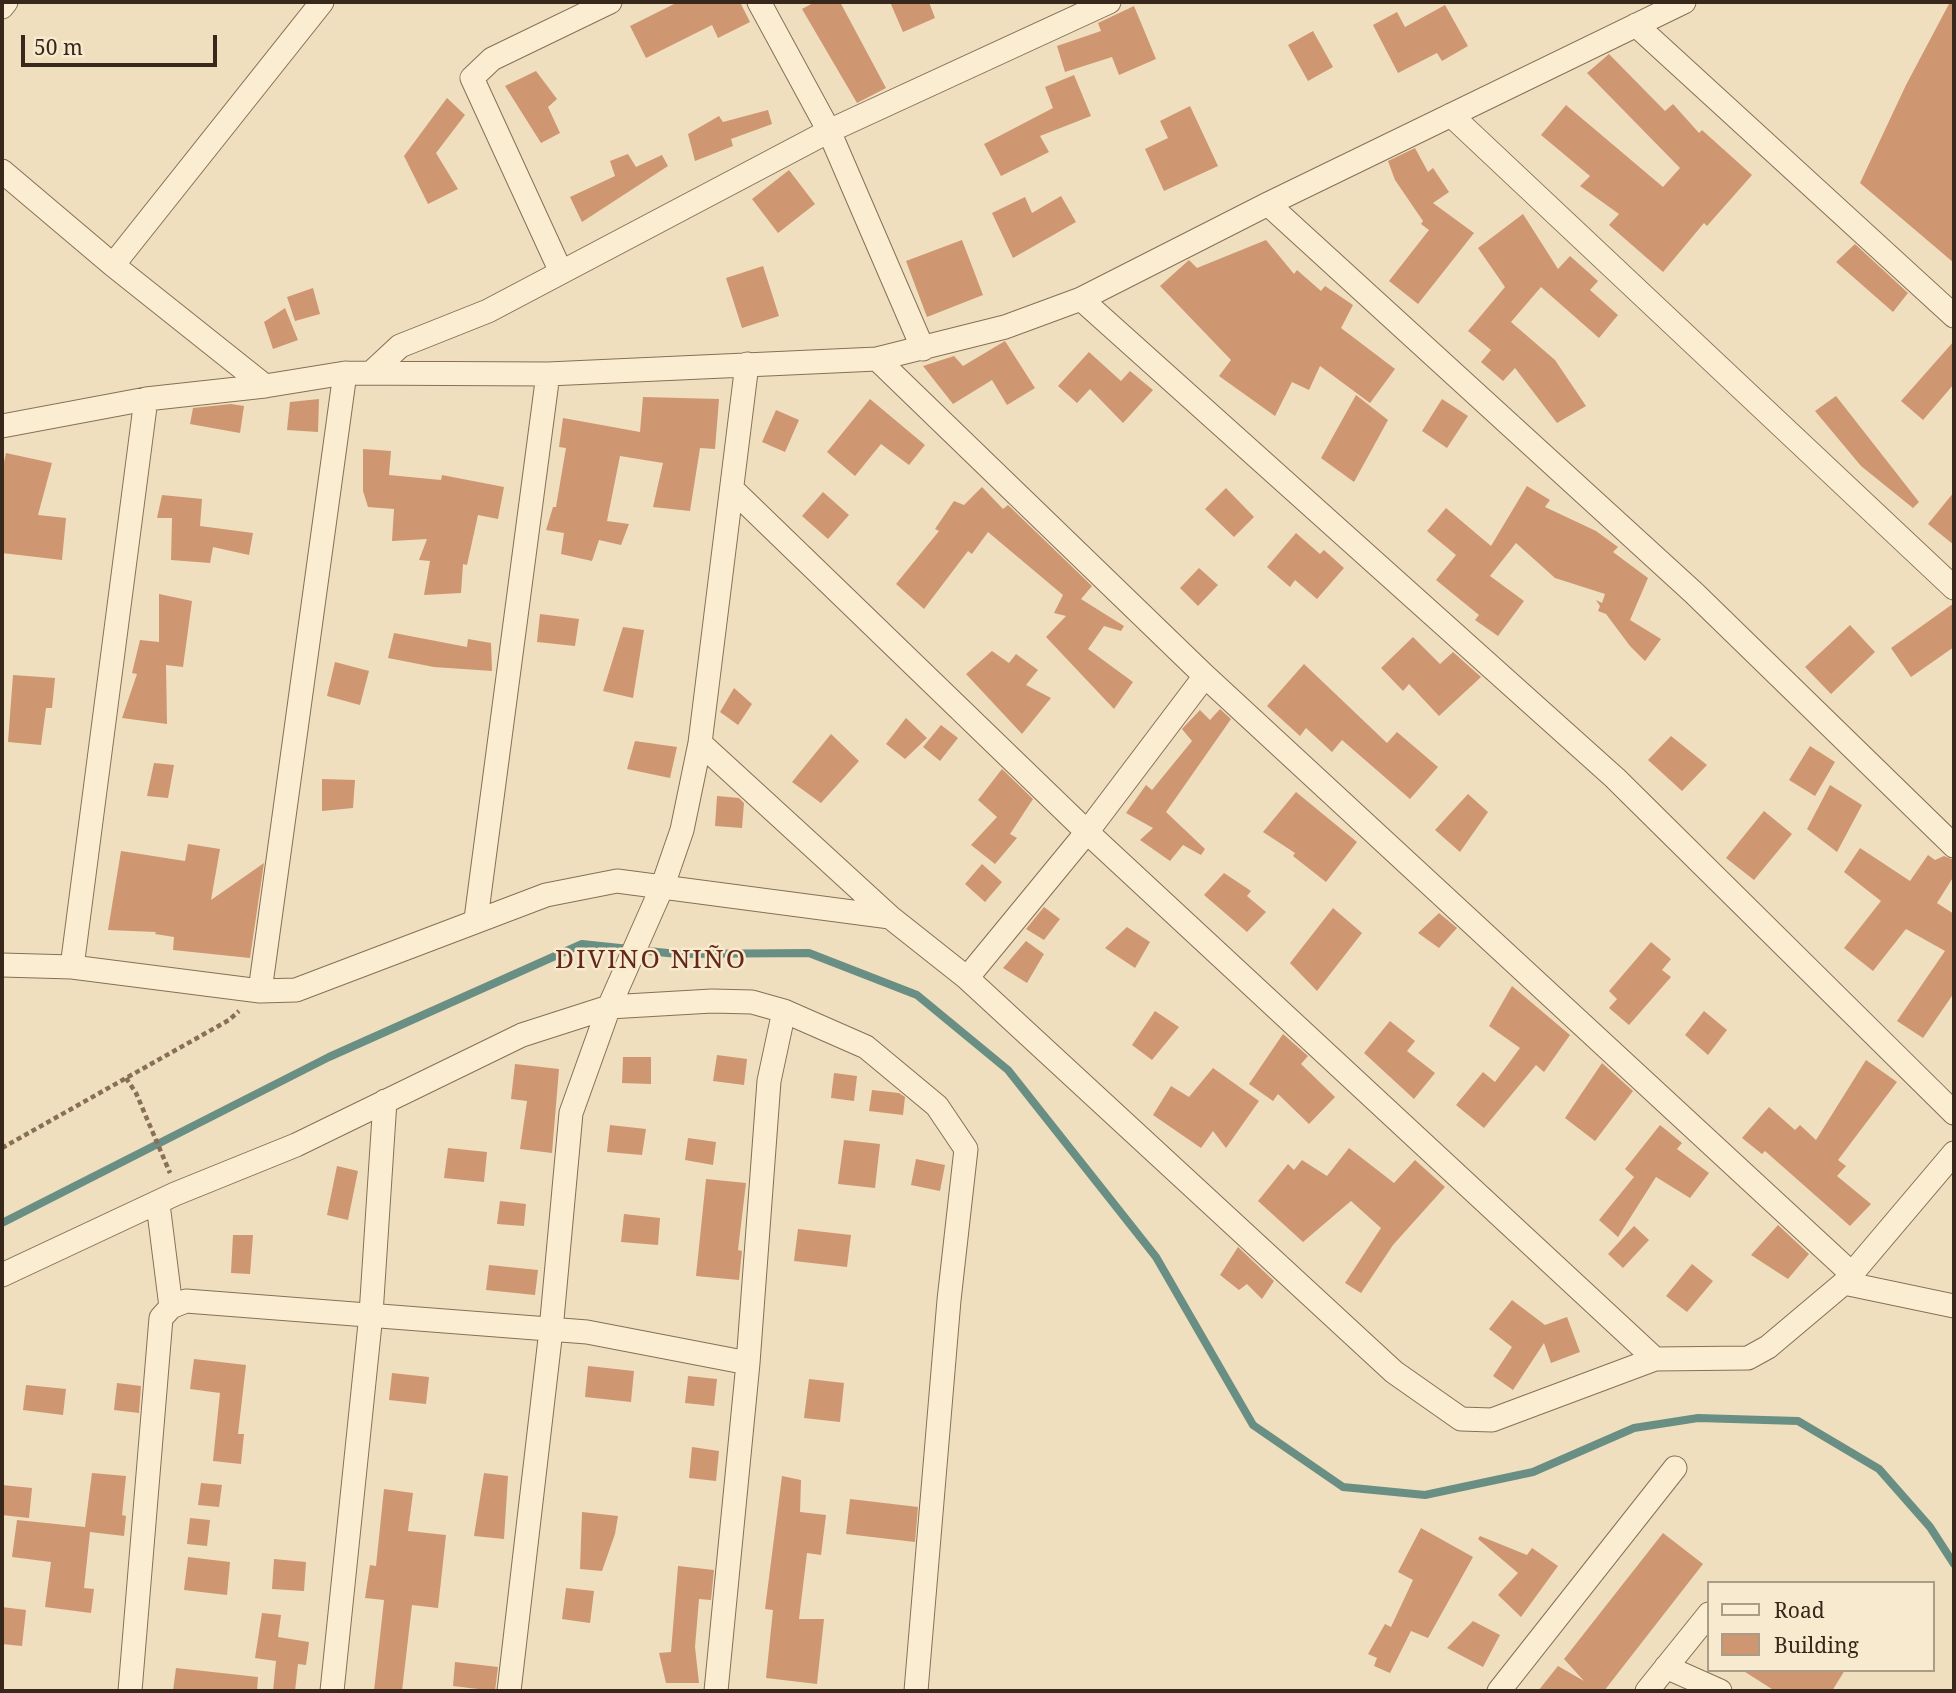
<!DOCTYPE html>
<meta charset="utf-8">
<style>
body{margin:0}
#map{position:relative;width:1956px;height:1693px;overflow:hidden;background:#efdfbe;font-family:"Noto Serif",serif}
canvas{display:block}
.frame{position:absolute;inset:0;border:4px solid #37281b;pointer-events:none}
.legend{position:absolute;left:1707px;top:1581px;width:228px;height:91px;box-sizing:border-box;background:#f7eace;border:2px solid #aa9c86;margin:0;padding:9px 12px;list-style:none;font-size:21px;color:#37281b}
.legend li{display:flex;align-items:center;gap:14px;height:35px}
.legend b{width:35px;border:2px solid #aa9c86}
.scale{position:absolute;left:21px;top:35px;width:196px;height:32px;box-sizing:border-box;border:4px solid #37281b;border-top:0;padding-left:9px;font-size:21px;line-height:24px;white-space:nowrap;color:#37281b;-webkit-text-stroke:5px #f7eace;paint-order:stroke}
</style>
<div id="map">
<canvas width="1956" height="1693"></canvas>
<div class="frame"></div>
<ul class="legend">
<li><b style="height:9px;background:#faedd1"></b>Road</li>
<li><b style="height:19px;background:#cf9672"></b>Building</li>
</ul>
<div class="scale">50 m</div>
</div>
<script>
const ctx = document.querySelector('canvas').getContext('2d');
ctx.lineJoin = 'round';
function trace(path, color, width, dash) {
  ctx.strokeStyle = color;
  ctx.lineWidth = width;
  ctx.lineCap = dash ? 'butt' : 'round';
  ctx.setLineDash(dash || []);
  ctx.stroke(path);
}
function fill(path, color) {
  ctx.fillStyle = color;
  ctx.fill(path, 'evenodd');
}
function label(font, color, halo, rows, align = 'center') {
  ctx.font = font + ' "Noto Serif",serif';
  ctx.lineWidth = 5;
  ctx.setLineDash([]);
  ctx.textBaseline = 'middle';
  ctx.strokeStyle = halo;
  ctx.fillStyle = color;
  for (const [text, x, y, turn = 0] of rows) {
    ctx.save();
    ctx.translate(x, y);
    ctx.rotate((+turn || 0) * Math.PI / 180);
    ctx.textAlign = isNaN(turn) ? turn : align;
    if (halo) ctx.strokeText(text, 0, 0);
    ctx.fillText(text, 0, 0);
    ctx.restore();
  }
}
const stream = new Path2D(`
 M2 1223 329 1057 582 944 677 954 809 953 917 995 1008 1070 1156 1257 1253 1425 1343 1487 1425 1495 1533 1472 1634 1428 1698 1418 1798 1421 1879 1469 1930 1527 1954 1564`);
const building = new Path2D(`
 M678 2H740L750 22 718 38 712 25 646 58 630 26Z
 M815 2H840L886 88 857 103 802 9Z
 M890 2H929L935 18 903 32Z
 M1950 2H1954V263L1860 183 1906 85Z
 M1445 5 1468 46 1442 61 1437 53 1398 73 1373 25 1397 12 1405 27Z
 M1134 6 1156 59 1119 75 1112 57 1065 72 1057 46 1101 31 1098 23Z
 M1313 31 1333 67 1308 81 1288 45Z
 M1609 54 1665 111 1673 104 1699 133 1702 130 1752 175 1707 226 1704 223 1663 272 1609 225 1619 214 1580 186 1590 176 1541 135 1566 105 1663 187 1680 168 1587 73Z
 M536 71 557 99 548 107 560 133 541 143 505 86Z
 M1074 75 1091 116 1040 136 1049 152 1001 176 984 144 1053 108 1045 87Z
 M447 98 465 115 436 153 458 189 428 204 404 156Z
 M1190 106 1218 166 1164 191 1145 149 1168 138 1160 121Z
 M768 110 772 124 731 139 733 146 695 161 688 134 719 116 723 122Z
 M1415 148 1428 172 1433 168 1449 192 1433 203 1474 233 1418 304 1389 281 1429 230 1421 224 1423 221 1395 180 1388 161Z
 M628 154 636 167 662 155 668 166 582 222 570 197 615 176 610 161Z
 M789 170 815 204 778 233 752 199Z
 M1061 196 1076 222 1013 258 992 213 1025 197 1032 213Z
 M1523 214 1558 269 1570 256 1598 281 1590 290 1618 315 1599 338 1541 287 1511 322 1555 360 1586 406 1557 423 1515 368 1503 381 1481 362 1491 350 1468 331 1505 287 1478 248Z
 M962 240 983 295 927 317 906 261Z
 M1266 240 1294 274 1297 270 1321 291 1325 286 1353 305 1341 328 1395 369 1370 403 1320 366 1309 390 1292 382 1275 416 1219 376 1231 360 1160 286 1189 260 1197 268Z
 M1855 244 1908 293 1893 312 1836 262Z
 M763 266 779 316 742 328 726 278Z
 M313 288 320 314 295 321 287 297Z
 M285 308 298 340 273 349 264 322Z
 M1005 341 1035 388 1007 405 992 380 953 404 923 366 954 356 963 366Z
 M1954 341V384L1923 420 1901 401Z
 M1089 352 1121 381 1130 371 1153 390 1123 423 1090 389 1077 403 1058 386Z
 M1356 395 1388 420 1354 482 1321 458Z
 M1836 396 1919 502 1913 508 1861 466 1815 411Z
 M643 397 719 399 715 449 700 448 690 511 653 507 663 463 620 456 607 521 629 524 621 545 599 540 592 561 561 554 564 533 546 530 553 507H556L566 448 559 447 563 418 640 432Z
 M319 399 318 432 287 430 290 402Z
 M870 399 925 445 909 465 881 444 855 476 827 452Z
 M1442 399 1468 416 1447 448 1422 431Z
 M231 404 244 406 240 433 190 424 193 408Z
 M776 410 799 420 785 452 762 442Z
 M363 449 391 451 389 475 441 480 442 475 504 487 498 519 478 515 467 565 463 564 461 593 424 595 430 561 419 560 427 539 392 541 394 509 368 507 363 491Z
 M6 453 52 463 38 515 66 518 62 560 2 553V471Z
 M1527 486 1550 500 1545 507 1596 531 1618 547 1613 552 1648 578 1630 620 1661 639 1645 661 1630 646 1606 614 1598 611 1600 606 1596 600 1602 603 1605 594 1555 578 1516 543 1490 576 1524 601 1498 636 1475 620 1479 615 1436 580 1456 555 1427 531 1446 508 1491 546Z
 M982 487 1003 509 1008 505 1092 586 1081 599 1124 626 1121 631 1104 626 1088 649 1133 682 1114 709 1046 637 1066 616 1054 613 1063 595 988 532 972 554 968 551 924 609 896 584 939 531 935 529 954 501 964 505Z
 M1226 488 1254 517 1234 537 1205 509Z
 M823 492 849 515 828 539 802 516Z
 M1954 492V545L1928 524Z
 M162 495 202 499 200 526 253 533 249 555 213 547 210 563 171 560 172 518H157Z
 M1296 533 1320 554 1324 550 1344 568 1317 599 1295 580 1290 587 1267 567Z
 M1199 568 1218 585 1198 606 1180 588Z
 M159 594 192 601 183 667 166 665 167 724 122 718 137 674 132 673 140 640 159 642Z
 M1954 603V647L1911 677 1891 648Z
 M540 614 579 619 575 646 537 642Z
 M1850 625 1875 652 1831 694 1805 667Z
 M623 627 644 630 633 698 603 691Z
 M394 633 467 647 468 639 491 643 492 671 434 667 388 658Z
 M1413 637 1440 664 1453 652 1481 677 1439 716 1409 684 1403 691 1381 668Z
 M992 651 1009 663 1016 654 1038 670 1026 685 1051 698 1022 734 966 674Z
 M335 662 369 671 360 705 327 696Z
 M1304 664 1387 743 1397 732 1438 767 1410 799 1342 740 1332 752 1306 728 1300 736 1267 706Z
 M13 675 55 678 52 708H46L41 745 8 742Z
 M734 688 752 704 738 725 720 712Z
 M1220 709 1231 719 1166 812 1205 849 1201 855 1183 845 1170 861 1140 840 1153 828 1126 813 1146 785 1152 790 1192 741 1182 729 1200 710 1210 720Z
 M906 718 927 738 905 759 886 744Z
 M941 725 958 738 940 761 923 747Z
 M831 734 859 761 821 803 792 782Z
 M1671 736 1707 765 1682 791 1648 760Z
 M635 741 677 747 670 778 627 769Z
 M1810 746 1835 762 1815 796 1789 780Z
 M154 763 174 765 168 798 147 796Z
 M1002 769 1033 799 1010 834 1017 838 995 864 971 845 997 817 978 800Z
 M322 779 355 780 353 808 322 811Z
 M1830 785 1862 805 1837 852 1807 829Z
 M1296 792 1357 842 1326 882 1293 856 1295 853 1263 832Z
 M1468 794 1488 812 1460 852 1435 830Z
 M717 796 739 798 744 803 742 828 715 826Z
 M1764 811 1792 834 1754 880 1726 858Z
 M188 844 220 849 211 900 264 863 250 958 173 950 174 937 155 934 156 932 108 930 121 851 185 861Z
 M1860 848 1910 881 1928 855 1935 860 1944 856 1954 860V876L1937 903 1954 914V993L1923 1038 1897 1021 1945 951 1906 929 1873 971 1844 948 1881 901 1844 872Z
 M982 864 1002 882 985 902 965 884Z
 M1224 873 1251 891 1247 896 1266 912 1247 932 1204 895Z
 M1044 907 1060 919 1044 940 1026 929Z
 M1333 908 1362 933 1317 991 1290 963Z
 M1439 913 1457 928 1439 948 1418 933Z
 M1127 927 1150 942 1135 968 1105 948Z
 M1026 941 1044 954 1027 983 1003 968Z
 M1651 942 1671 959 1662 970 1671 977 1629 1025 1609 1008 1617 999 1609 991Z
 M1512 986 1570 1035 1544 1072 1536 1065 1484 1128 1456 1105 1483 1072 1495 1082 1520 1048 1489 1026Z
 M1155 1011 1179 1027 1152 1060 1132 1045Z
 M1704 1011 1727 1030 1708 1055 1685 1035Z
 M1390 1021 1415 1041 1407 1051 1435 1073 1414 1099 1364 1053Z
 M1283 1034 1308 1056 1301 1064 1335 1097 1309 1124 1278 1094 1273 1101 1249 1084Z
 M717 1055 747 1059 744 1085 713 1081Z
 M623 1057H651V1084L622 1083Z
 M1866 1060 1897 1082 1838 1160 1846 1166 1837 1176 1871 1204 1850 1226 1765 1151 1762 1154 1742 1138 1769 1107 1795 1130 1800 1125 1816 1140Z
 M1602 1063 1633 1091 1595 1141 1565 1118Z
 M515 1064 559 1069 552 1153 520 1149 527 1101 511 1099Z
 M1213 1068 1259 1101 1226 1148 1213 1131 1201 1148 1153 1115 1171 1086 1189 1097Z
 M834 1073 857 1076 854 1101 831 1098Z
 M872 1090 899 1093 905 1097 903 1115 869 1111Z
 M610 1125 646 1129 642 1155 607 1152Z
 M1660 1125 1682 1143 1677 1149 1709 1173 1690 1198 1656 1177 1618 1237 1599 1220 1634 1177 1625 1169Z
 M688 1138 716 1142 713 1165 685 1160Z
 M844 1140 880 1144 875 1188 838 1184Z
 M448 1148 487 1152 484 1182 444 1178Z
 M1349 1148 1394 1183 1415 1160 1445 1187 1393 1245 1361 1293 1345 1283 1381 1228 1351 1201 1303 1242 1258 1201 1288 1164 1294 1170 1302 1160 1327 1176Z
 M916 1159 945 1165 940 1191 911 1185Z
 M337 1166 358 1171 348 1220 327 1215Z
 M706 1179 746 1183 738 1250 742 1251 739 1280 696 1276Z
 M500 1201 526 1204 524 1226 497 1224Z
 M624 1214 660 1218 658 1245 621 1242Z
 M1778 1225 1809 1254 1788 1279 1751 1255Z
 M1634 1226 1649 1240 1623 1268 1608 1254Z
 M798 1229 851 1235 847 1267 794 1261Z
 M233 1235H253L250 1274 231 1273Z
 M1238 1247 1274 1281 1262 1299 1247 1284 1239 1290 1220 1275Z
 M1692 1264 1713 1281 1687 1312 1666 1296Z
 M489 1265 538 1270 535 1295 486 1290Z
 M1512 1300 1545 1325 1567 1317 1580 1352 1551 1363 1544 1343 1513 1390 1493 1376 1512 1347 1489 1329Z
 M194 1359 246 1365 238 1434H244L241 1464 213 1461 220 1393 190 1389Z
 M588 1366 634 1371 631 1402 585 1397Z
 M392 1373 429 1377 426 1404 389 1400Z
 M688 1376 717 1379 714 1406 685 1403Z
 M809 1379 844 1383 840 1422 804 1418Z
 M117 1383 141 1386 139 1413 114 1410Z
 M26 1385 66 1389 63 1415 23 1410Z
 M692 1447 719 1451 716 1481 689 1478Z
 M92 1473 126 1476 122 1515 126 1516 124 1536 90 1532 84 1588 94 1589 91 1613 45 1607 51 1562 12 1557 17 1520 85 1527Z
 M484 1473 508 1476 504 1539 474 1536Z
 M782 1476 801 1480 800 1512 826 1515 821 1555 807 1553 799 1619H824L817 1684 766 1678 773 1610 765 1609Z
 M201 1483 222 1485 219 1507 198 1505Z
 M2 1485 32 1488 29 1518 2 1515Z
 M384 1489 413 1493 408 1531 446 1535 438 1608 412 1605 402 1691H374L384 1600 365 1598 370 1565 376 1566Z
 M850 1499 918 1507 915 1542 846 1534Z
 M582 1512 618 1516 615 1534 602 1571 580 1569Z
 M190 1518 210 1520 207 1546 187 1544Z
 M1421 1528 1473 1557 1428 1638 1411 1631 1390 1673 1374 1666 1377 1658 1368 1654 1385 1624 1391 1627 1413 1580 1398 1572Z
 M1663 1533 1703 1564 1604 1691H1538L1558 1666 1584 1681 1564 1659Z
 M1480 1536 1527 1555 1532 1548 1558 1566 1521 1617 1498 1595 1518 1573 1478 1539Z
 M188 1557 230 1562 227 1595 184 1590Z
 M274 1559 306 1562 304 1591 272 1589Z
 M678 1566 714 1570 711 1600 699 1599 695 1647 699 1683H666L659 1653 671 1652Z
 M566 1588 594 1591 590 1623 562 1619Z
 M2 1607 26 1610 22 1646 2 1644Z
 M262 1613 281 1615 278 1637 309 1642 306 1665 298 1664 295 1691H273L276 1661 255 1658Z
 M1473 1621 1500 1635 1483 1667 1447 1648Z
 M455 1662 498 1667 495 1691 453 1686Z
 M176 1668 258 1677 257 1691H173Z
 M1742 1670H1845L1832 1691H1775Z`);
const path = new Path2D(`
 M126 1078 136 1093 170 1173
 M2 1148 229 1020 239 1011`);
const minor = new Path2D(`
 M759 2 829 131 923 349
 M2 7 6 2
 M1636 25 1954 316
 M1451 115 1954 588
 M2 171 113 265 265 386
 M1268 204 1694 593 1954 846
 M113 265 322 2
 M561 272 472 78 492 59 610 2
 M1081 299 1615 778 1954 1113
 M877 359 1205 676 1851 1273
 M372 372 400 346 488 311 829 131 1109 2
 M2 426 146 399 265 386 345 373 548 374 877 359 1005 327 1081 299 1268 204 1684 2
 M732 489 1087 832 1655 1359
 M700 743 890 917 967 978 1394 1372 1461 1419 1492 1420 1655 1359 1748 1358 1768 1347 1844 1283 1954 1153
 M476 919 548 374
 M2 965 72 967 260 991 345 373
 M72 967 146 399
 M967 978 1087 832 1205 676
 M260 991 296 990 546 895 617 881 890 917
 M158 1204 171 1307
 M2 1275 175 1194 296 1145 522 1035 609 1007 712 1001 752 1002 784 1011 866 1047 937 1106 966 1149 949 1300 916 1691
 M1844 1283 1954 1306
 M1666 1667 1720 1691
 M130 1691 161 1318 171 1307 186 1301 587 1332 748 1363
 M332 1691 371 1314 385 1101
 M509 1691 551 1330 571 1113 609 1007 663 885 682 830 700 743 747 364
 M716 1691 748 1363 769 1081 784 1011
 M1499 1691 1675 1468
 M1647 1691 1709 1614`);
const neighbourhoodNames = [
 ["DIVINO NIÑO",651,961]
];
trace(stream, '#698f84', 8);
fill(building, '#cf9672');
trace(minor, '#886f56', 25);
trace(path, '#886f56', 4.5, [5, 3.5]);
trace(minor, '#faedd1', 23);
ctx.letterSpacing = '2px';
label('26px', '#652719', '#f7eace', neighbourhoodNames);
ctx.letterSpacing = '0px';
</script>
